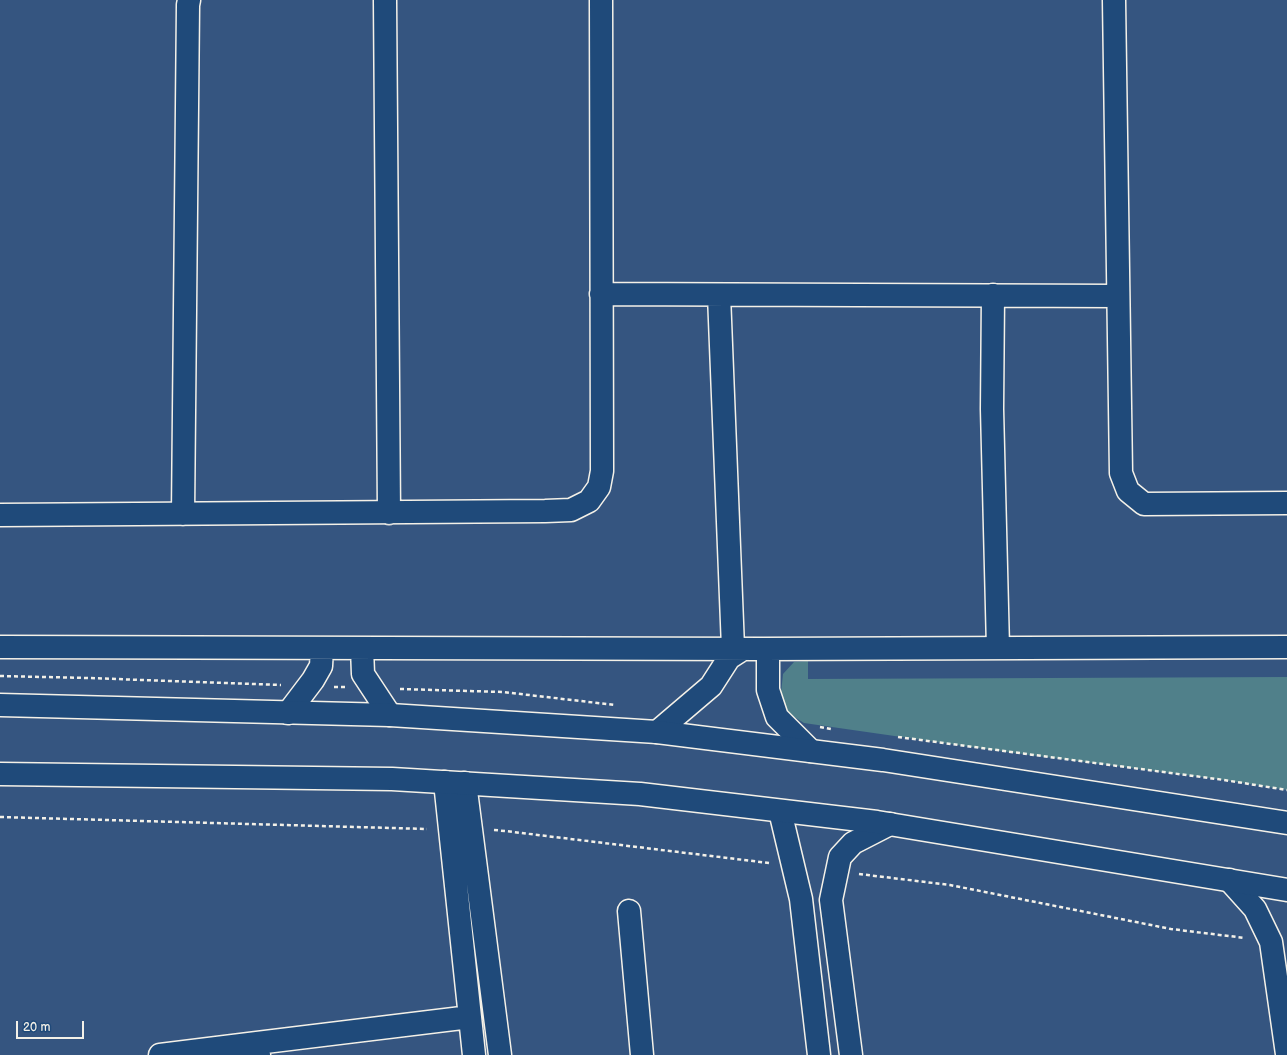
<!DOCTYPE html>
<style>
body{margin:0}
#map{position:relative;width:1287px;height:1055px;overflow:hidden;background:#355580;font-family:"Balsamiq Sans",sans-serif}
canvas{display:block}
.scale{position:absolute;left:16px;top:1021px;width:68px;height:18px;box-sizing:border-box;border:2px solid #f4f1e8;border-top:0;padding-left:5px;font-size:12px;line-height:14px;white-space:nowrap;color:#f4f1e8;-webkit-text-stroke:3px #1f4a7a;paint-order:stroke}
</style>
<div id="map">
<canvas width="1287" height="1055"></canvas>
<div class="scale">20 m</div>
</div>
<script>
const ctx = document.querySelector('canvas').getContext('2d');
ctx.lineJoin = 'round';
function fillPath(path, color) {
  ctx.fillStyle = color;
  ctx.fill(path, 'evenodd');
}
function poly(rows) {
  const path = new Path2D();
  for (const r of rows) {
    path.moveTo(r[0], r[1]);
    for (let i = 2; i < r.length; i += 2) path.lineTo(r[i], r[i + 1]);
  }
  return path;
}
function trace(path, color, width, dash) {
  ctx.strokeStyle = color;
  ctx.lineWidth = width;
  ctx.lineCap = dash ? 'butt' : 'round';
  ctx.setLineDash(dash || []);
  ctx.stroke(path);
}
fillPath(poly([
 [808,661,808,679,1287,677,1287,790,1224,780,999,751,804,723,788,713,781,693,783,674,794,662]
]), '#50808a');
const minor = poly([
 [385,0,389,513],
 [1114,0,1121,473,1128,491,1144,504,1287,503],
 [601,294,1118,296],
 [719,295,733,648],
 [993,295,992,409,998,648],
 [183,514,188,5,189,0],
 [0,515,545,511,571,510,589,501,599,487,602,471,601,0],
 [0,647,763,649,1287,647],
 [362,648,363,674,390,715],
 [768,649,768,690,777,717,811,751],
 [288,713,313,680,321,666,322,648],
 [657,732,711,686,729,658,743,649],
 [445,782,474,1055],
 [465,783,500,1055],
 [780,811,801,899,819,1055],
 [1229,880,1255,909,1271,942,1287,1054],
 [629,911,642,1055],
 [160,1055,257,1043],
 [259,1055,257,1043,470,1017],
 [851,1055,831,900,840,857,853,843,890,824]
]);
const major = poly([
 [0,705,390,715,657,732,883,760,1287,823],
 [0,774,392,779,640,794,877,822,1287,890]
]);
trace(minor, '#f4f1e8', 25);
trace(major, '#f4f1e8', 25);
trace(poly([
 [0,676,88,678,281,685],
 [334,687,345,687],
 [400,689,503,692,615,705],
 [820,727,831,729],
 [898,737,1224,780,1287,790],
 [0,817,427,829],
 [494,830,505,831,769,863],
 [859,874,950,885,1171,929,1245,938]
]), '#f4f1e8', 2.5, [4, 3]);
trace(minor, '#1f4a7a', 22);
trace(major, '#1f4a7a', 22);
</script>
